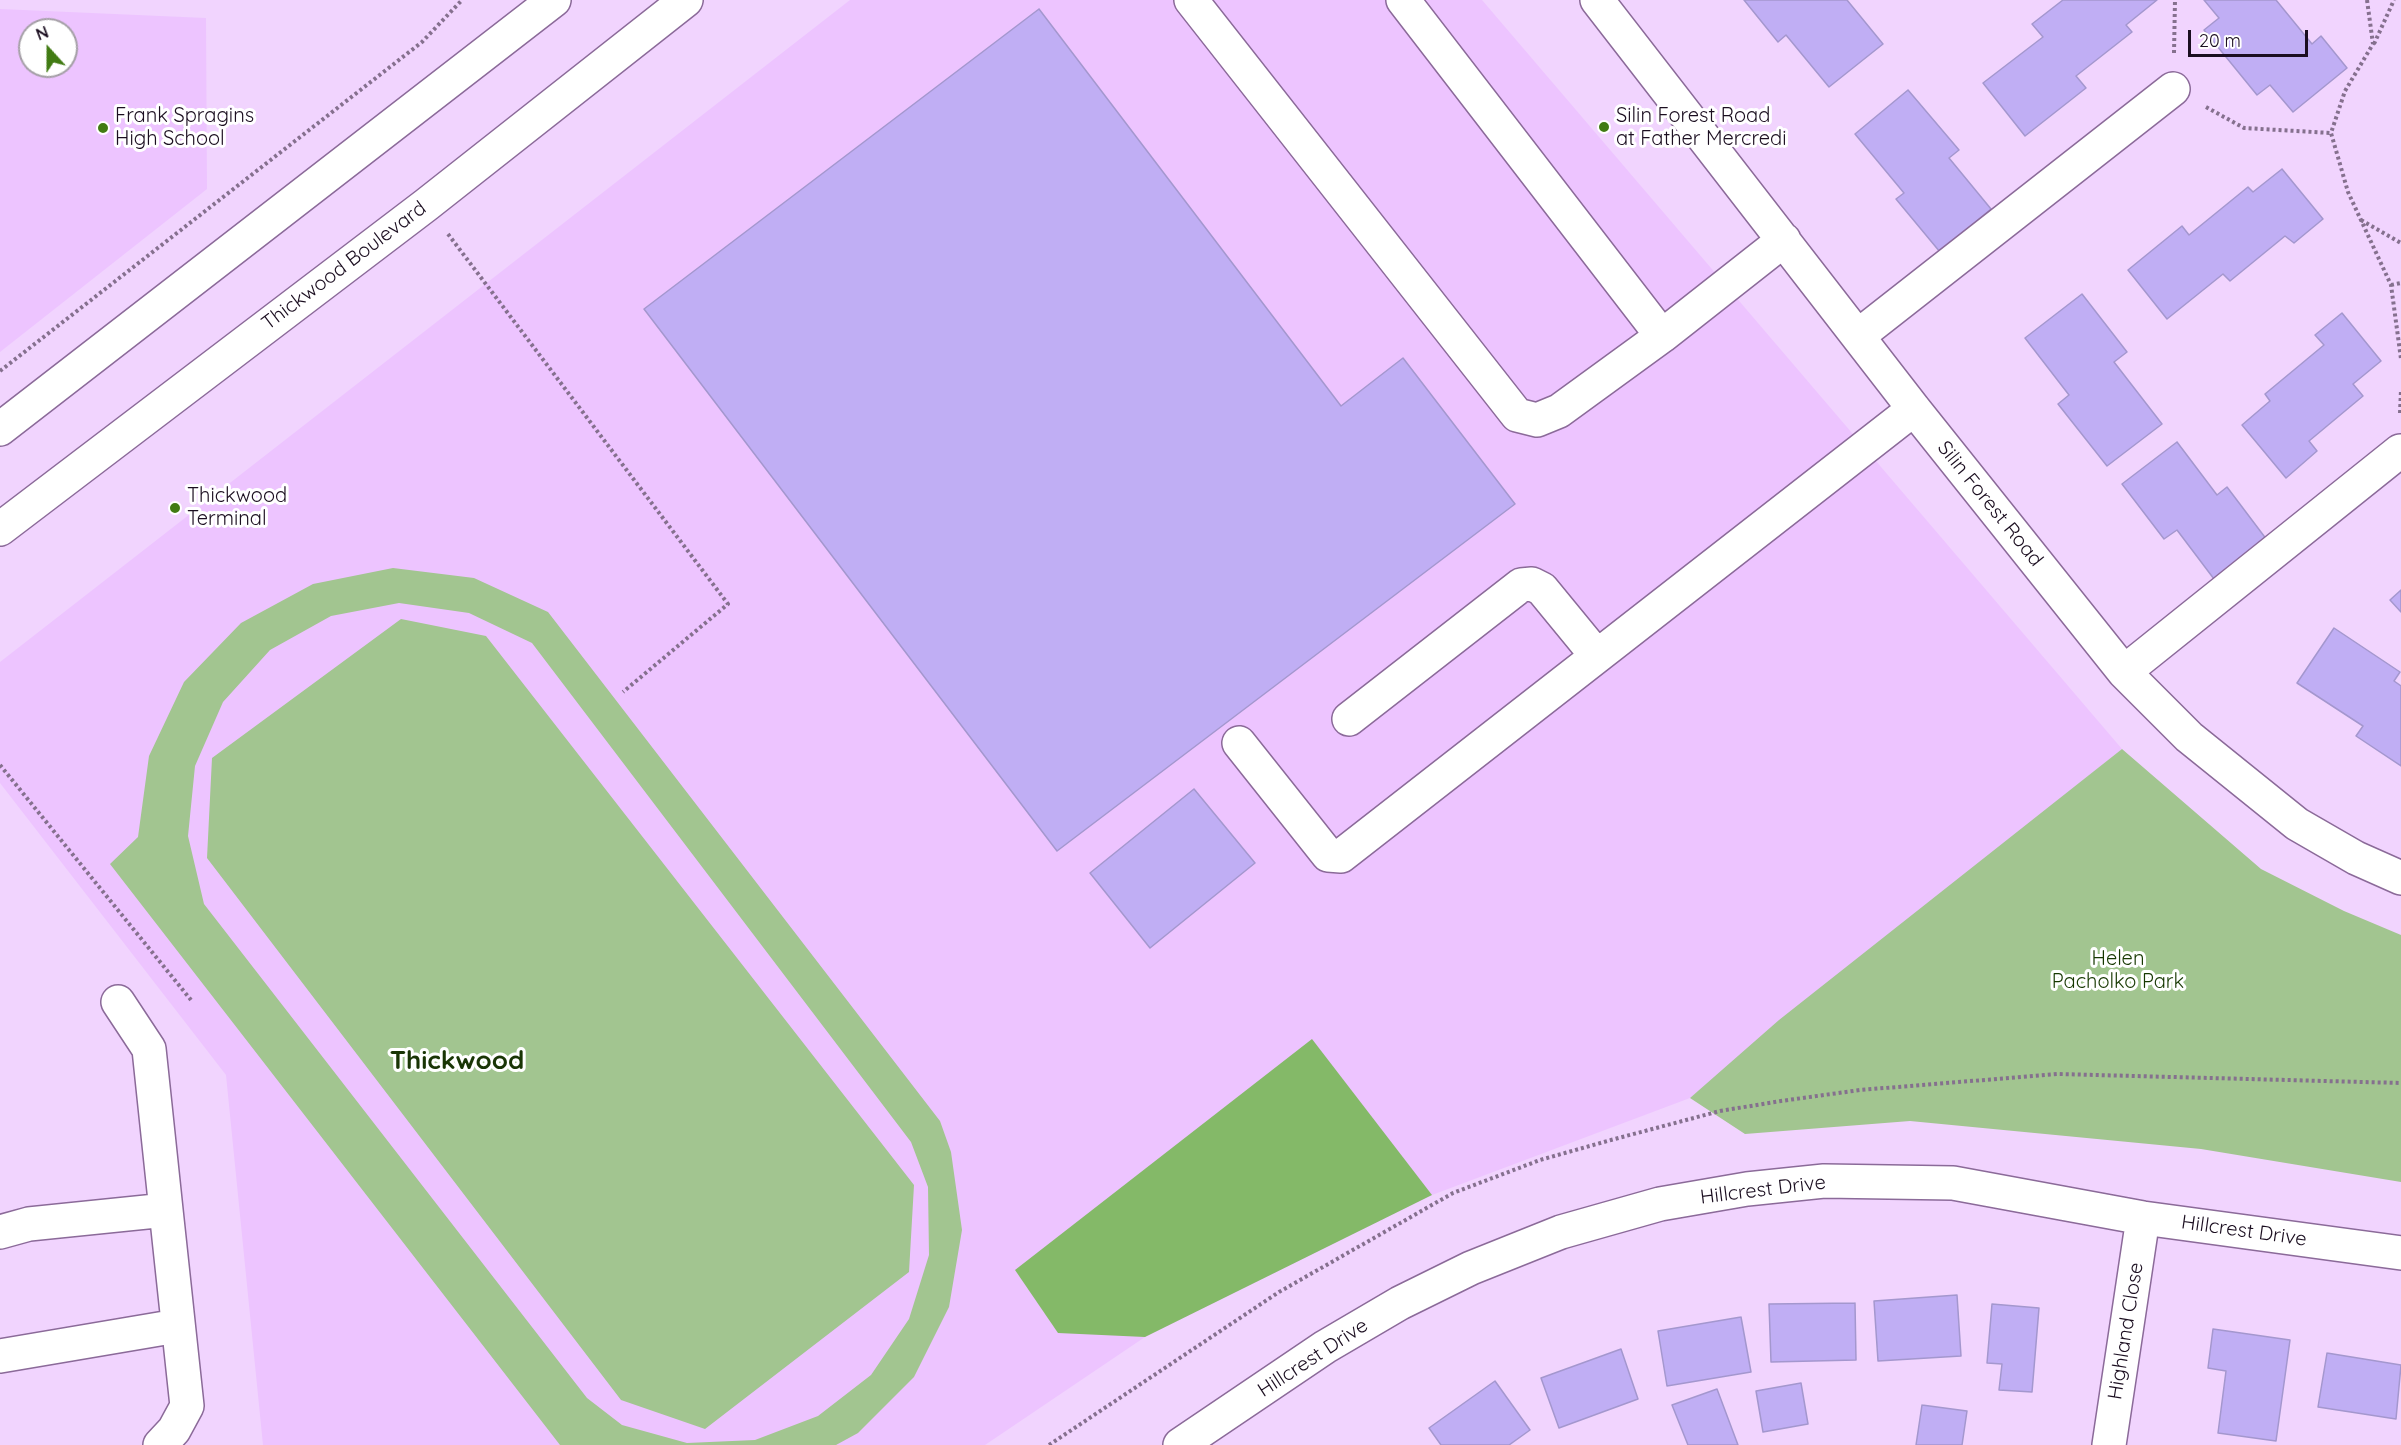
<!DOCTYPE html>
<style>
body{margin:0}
#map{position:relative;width:2401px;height:1445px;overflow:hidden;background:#f1d4fe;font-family:Quicksand,sans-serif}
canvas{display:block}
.north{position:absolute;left:18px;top:18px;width:60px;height:60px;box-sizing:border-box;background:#fff;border:2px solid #a49fa6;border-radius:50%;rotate:339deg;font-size:16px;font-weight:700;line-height:24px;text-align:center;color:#1b0e20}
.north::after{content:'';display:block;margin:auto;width:21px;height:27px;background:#417b13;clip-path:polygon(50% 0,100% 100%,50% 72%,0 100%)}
.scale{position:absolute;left:2188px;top:30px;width:120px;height:27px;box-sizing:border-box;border:3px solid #1b0e20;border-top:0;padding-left:8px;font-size:18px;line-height:21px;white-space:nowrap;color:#1b0e20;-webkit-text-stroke:4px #fff;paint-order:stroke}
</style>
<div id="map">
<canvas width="2401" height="1445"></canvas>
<div class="north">N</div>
<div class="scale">20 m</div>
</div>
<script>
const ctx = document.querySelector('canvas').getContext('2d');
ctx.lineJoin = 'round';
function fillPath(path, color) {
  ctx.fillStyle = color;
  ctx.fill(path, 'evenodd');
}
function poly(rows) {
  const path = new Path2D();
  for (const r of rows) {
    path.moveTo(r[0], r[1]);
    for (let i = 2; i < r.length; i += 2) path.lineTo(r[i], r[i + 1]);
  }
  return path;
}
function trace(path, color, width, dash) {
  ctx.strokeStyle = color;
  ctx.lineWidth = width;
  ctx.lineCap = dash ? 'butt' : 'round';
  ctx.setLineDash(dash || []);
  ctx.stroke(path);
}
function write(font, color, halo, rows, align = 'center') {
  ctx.font = font + ' Quicksand,sans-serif';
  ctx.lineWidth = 6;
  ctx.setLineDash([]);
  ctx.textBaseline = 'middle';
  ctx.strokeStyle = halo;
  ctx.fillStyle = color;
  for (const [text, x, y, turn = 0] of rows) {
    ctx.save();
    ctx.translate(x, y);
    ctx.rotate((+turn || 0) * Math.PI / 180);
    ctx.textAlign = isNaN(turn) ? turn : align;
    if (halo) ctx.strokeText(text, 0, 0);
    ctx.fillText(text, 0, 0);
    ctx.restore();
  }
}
fillPath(poly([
 [850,0,1482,0,2122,749,1690,1098,1432,1195,1145,1337,985,1445,263,1445,226,1075,0,783,0,662],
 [0,9,206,18,207,189,0,352],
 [30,30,66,30,66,66,30,66]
]), '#edc4ff');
fillPath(poly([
 [393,568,474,578,548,612,940,1121,951,1152,962,1230,949,1307,914,1377,858,1433,836,1445,560,1445,110,864,138,837,149,756,184,682,241,623,313,584],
 [399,603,469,613,532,643,911,1142,928,1187,929,1255,909,1319,871,1375,818,1416,755,1440,687,1443,622,1425,587,1398,204,904,188,836,195,766,223,702,270,650,331,616],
 [401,619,486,636,914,1185,909,1272,705,1429,621,1400,207,858,212,758],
 [2122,749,2261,869,2344,911,2401,935,2401,1182,2201,1149,1910,1121,1745,1134,1690,1098,1779,1020]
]), '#a2c590');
fillPath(poly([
 [1312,1039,1432,1195,1145,1337,1058,1333,1015,1270]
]), '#84b968');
const building = poly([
 [1744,0,1847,0,1883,44,1829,87,1786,35,1778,42,1744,0],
 [2063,0,2157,0,2126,25,2132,32,2076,76,2086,88,2025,136,1983,83,2043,37,2032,24,2063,0],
 [2204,0,2276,0,2312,44,2321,36,2347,68,2293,112,2270,85,2257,95,2204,30,2219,18,2204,0],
 [1039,9,1341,406,1403,358,1515,504,1057,851,644,309,1039,9],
 [1908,90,1959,150,1949,158,1991,209,1940,252,1896,199,1904,193,1855,134,1908,90],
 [2282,169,2323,219,2294,243,2285,236,2230,281,2223,274,2167,319,2128,270,2182,226,2189,235,2248,187,2253,192,2282,169],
 [2082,294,2127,352,2114,362,2162,424,2107,466,2058,404,2069,395,2025,338,2082,294],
 [2342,313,2381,361,2353,384,2363,396,2309,441,2317,451,2286,478,2242,425,2270,401,2265,394,2324,345,2315,335,2342,313],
 [2177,442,2217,495,2227,487,2267,540,2214,579,2177,530,2164,539,2122,484,2177,442],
 [2401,590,2401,612,2390,600,2401,590],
 [2334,628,2400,672,2394,681,2401,686,2401,766,2356,736,2363,726,2297,683,2334,628],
 [1194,789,1255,863,1150,948,1090,873,1194,789],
 [1957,1295,1961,1356,1878,1361,1874,1301,1957,1295],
 [1855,1303,1856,1360,1771,1362,1769,1304,1855,1303],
 [1992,1304,2039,1308,2032,1392,1999,1390,2002,1364,1987,1363,1992,1304],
 [1741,1317,1751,1372,1667,1386,1658,1331,1741,1317],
 [2213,1329,2290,1340,2276,1441,2218,1433,2226,1371,2208,1368,2213,1329],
 [1621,1349,1638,1399,1559,1428,1541,1378,1621,1349],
 [2327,1353,2401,1365,2396,1419,2318,1407,2327,1353],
 [1495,1381,1530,1430,1509,1445,1441,1445,1429,1428,1495,1381],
 [1801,1383,1808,1424,1763,1432,1756,1391,1801,1383],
 [1717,1389,1738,1445,1688,1445,1672,1405,1717,1389],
 [1922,1405,1967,1411,1962,1445,1916,1445,1922,1405]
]);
fillPath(building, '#c0aef4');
trace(building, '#a497ce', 1.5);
const minor = poly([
 [1191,0,1517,415,1537,420,1559,411,1662,336,1784,240],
 [1403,0,1662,336],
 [1597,0,1914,409,2124,672,2189,737,2297,824,2356,858,2401,878],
 [1858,336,2173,89],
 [2124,672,2400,451],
 [1349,719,1521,585,1532,584,1542,589,1597,656],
 [1239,743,1328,855,1341,856,1914,409],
 [0,1232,29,1224,166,1210,149,1049,118,1002],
 [0,1356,177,1326],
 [160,1445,174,1430,187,1406,166,1210],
 [1180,1445,1325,1347,1400,1303,1471,1268,1561,1232,1660,1204,1747,1189,1824,1181,1953,1183,2143,1218,2401,1253],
 [2109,1445,2143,1218]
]);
const major = poly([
 [0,429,554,0],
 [0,529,426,205,686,0]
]);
trace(minor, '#8b6a99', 36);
trace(major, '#8b6a99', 36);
trace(poly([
 [2367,0,2373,44,2345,91,2331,133,2348,192,2391,285,2401,359],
 [2374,44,2394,0],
 [2174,53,2175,0],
 [2206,107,2244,128,2331,133],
 [2361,220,2401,243],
 [448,234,728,604,623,692],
 [2391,285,2401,283],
 [0,371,422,42,462,0],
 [2400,413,2401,390],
 [0,765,191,1000],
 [1049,1445,1279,1292,1453,1193,1540,1160,1611,1140,1720,1111,1781,1101,1860,1090,2058,1074,2401,1083]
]), '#85708e', 4, [3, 3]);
trace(minor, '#fff', 33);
trace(major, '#fff', 33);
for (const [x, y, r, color] of [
 [1604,127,6,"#417b13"],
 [103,128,6,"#417b13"],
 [175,508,6,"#417b13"]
]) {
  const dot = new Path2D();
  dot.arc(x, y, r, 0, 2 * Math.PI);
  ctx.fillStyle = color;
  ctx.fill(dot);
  trace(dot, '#fff', 2);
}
write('20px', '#1b0e20', '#fff', [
 ["Frank Spragins",115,116],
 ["High School",115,139],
 ["Silin Forest Road",1616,116],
 ["at Father Mercredi",1616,139],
 ["Thickwood",187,496],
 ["Terminal",187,519]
], 'left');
write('20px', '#1b0e20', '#fff', [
 ["Thickwood Boulevard",344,266,-37],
 ["Silin Forest Road",1990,504,51],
 ["Hillcrest Drive",1763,1190,-7],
 ["Hillcrest Drive",2244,1231,8],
 ["Highland Close",2126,1331,-81],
 ["Hillcrest Drive",1313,1358,-33]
]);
write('20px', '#163800', '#fff', [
 ["Helen",2118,959],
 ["Pacholko Park",2118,982]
]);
write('bold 26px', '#193505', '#fff', [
 ["Thickwood",457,1061]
]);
</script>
